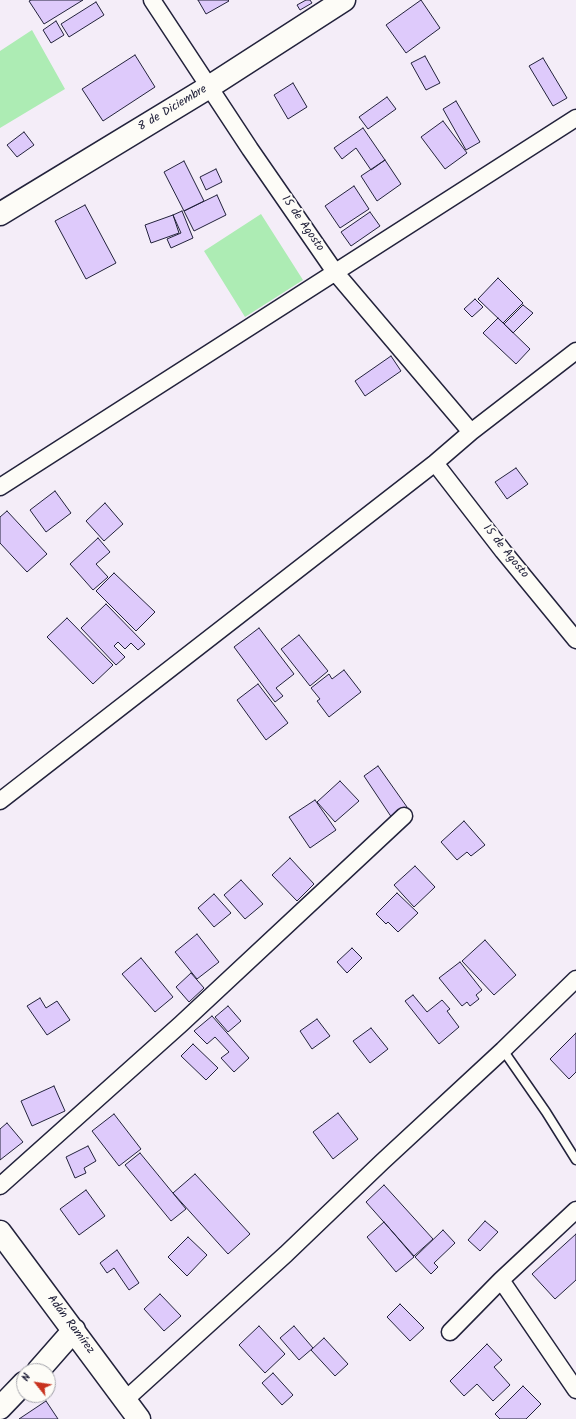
<!DOCTYPE html>
<meta charset="utf-8">
<style>
body{margin:0}
#map{position:relative;width:576px;height:1419px;overflow:hidden;background:#f4edf8;font-family:Kalam,sans-serif}
canvas{display:block}
.north{position:absolute;left:16px;top:1363px;width:40px;height:40px;box-sizing:border-box;background:#fdfcf7;border:1px solid #a5a5ac;border-radius:50%;rotate:300deg;font-size:11px;font-weight:700;line-height:16px;text-align:center;color:#22223b}
.north::after{content:'';display:block;margin:auto;width:14px;height:18px;background:#c8321e;clip-path:polygon(50% 0,100% 100%,50% 72%,0 100%)}
</style>
<div id="map">
<canvas width="576" height="1419"></canvas>
<div class="north">N</div>
</div>
<script>
const ctx = document.querySelector('canvas').getContext('2d');
ctx.lineJoin = 'round';
function fillPath(path, color) {
  ctx.fillStyle = color;
  ctx.fill(path, 'evenodd');
}
function poly(rows) {
  const path = new Path2D();
  for (const r of rows) {
    path.moveTo(r[0], r[1]);
    for (let i = 2; i < r.length; i += 2) path.lineTo(r[i], r[i + 1]);
  }
  return path;
}
function trace(path, color, width, dash) {
  ctx.strokeStyle = color;
  ctx.lineWidth = width;
  ctx.lineCap = dash ? 'butt' : 'round';
  ctx.setLineDash(dash || []);
  ctx.stroke(path);
}
function write(font, color, halo, rows, align = 'center') {
  ctx.font = font + ' Kalam,sans-serif';
  ctx.lineWidth = 4;
  ctx.setLineDash([]);
  ctx.textBaseline = 'middle';
  ctx.strokeStyle = halo;
  ctx.fillStyle = color;
  for (const [text, x, y, turn = 0] of rows) {
    ctx.save();
    ctx.translate(x, y);
    ctx.rotate((+turn || 0) * Math.PI / 180);
    ctx.textAlign = isNaN(turn) ? turn : align;
    if (halo) ctx.strokeText(text, 0, 0);
    ctx.fillText(text, 0, 0);
    ctx.restore();
  }
}
fillPath(poly([
 [32,30,65,89,0,128,0,51],
 [261,214,303,280,245,317,204,251]
]), '#adecb4');
const building = poly([
 [31,0,83,0,44,24,29,1,31,0],
 [198,0,228,0,229,1,206,14,198,0],
 [306,0,310,0,312,3,300,10,297,5,306,0],
 [421,0,440,28,406,53,386,25,421,0],
 [96,2,104,15,69,37,61,24,96,2],
 [56,21,64,35,51,43,43,30,56,21],
 [135,55,155,87,103,121,82,89,135,55],
 [425,56,440,83,426,90,411,63,425,56],
 [543,58,567,98,553,106,529,66,543,58],
 [293,83,307,107,288,119,274,95,293,83],
 [387,97,396,109,368,129,359,117,387,97],
 [456,101,480,142,466,150,443,109,456,101],
 [443,121,467,153,445,169,421,137,443,121],
 [363,128,385,160,371,170,356,148,342,159,334,148,363,128],
 [24,132,34,145,17,157,7,145,24,132],
 [385,160,401,184,377,201,361,176,385,160],
 [184,161,204,201,184,211,164,172,184,161],
 [216,169,222,182,206,190,200,177,216,169],
 [354,186,369,209,340,228,325,206,354,186],
 [217,195,226,215,194,231,184,211,217,195],
 [85,205,116,263,86,279,55,221,85,205],
 [182,211,193,238,171,248,167,239,181,233,173,215,182,211],
 [370,212,380,226,351,246,341,232,370,212],
 [173,215,179,233,151,243,145,225,173,215],
 [498,278,523,303,503,323,478,299,498,278],
 [475,299,483,307,472,317,464,309,475,299],
 [523,305,533,313,513,333,504,324,523,305],
 [498,318,530,349,516,364,483,333,498,318],
 [391,356,401,371,365,396,355,381,391,356],
 [516,468,528,484,507,499,495,482,516,468],
 [55,491,71,513,46,532,30,510,55,491],
 [105,503,123,524,104,541,86,521,105,503],
 [7,511,47,554,27,572,0,543,0,517,7,511],
 [98,538,110,552,96,564,108,577,93,590,70,564,98,538],
 [114,573,155,612,136,631,96,591,114,573],
 [106,604,145,644,138,650,131,643,125,649,118,642,114,646,125,657,116,665,81,628,106,604],
 [67,618,113,665,93,684,47,637,67,618],
 [259,628,294,674,276,688,283,696,275,702,234,647,259,628],
 [299,635,328,671,310,686,281,649,299,635],
 [344,670,361,692,329,717,317,701,320,699,311,688,329,674,332,679,344,670],
 [258,684,288,723,266,740,237,700,258,684],
 [378,766,407,807,392,818,364,776,378,766],
 [340,781,359,801,335,822,317,802,340,781],
 [315,800,336,830,310,848,289,817,315,800],
 [464,821,485,845,471,856,467,852,457,860,441,842,464,821],
 [290,858,314,884,297,901,272,875,290,858],
 [415,866,435,887,414,907,394,885,415,866],
 [241,880,263,904,245,919,224,895,241,880],
 [397,893,418,913,398,932,388,922,386,924,376,914,397,893],
 [214,894,231,913,214,927,198,908,214,894],
 [197,934,219,962,197,979,175,952,197,934],
 [485,940,516,975,494,995,462,961,485,940],
 [352,948,362,958,347,973,337,962,352,948],
 [141,958,173,997,155,1012,122,974,141,958],
 [460,962,482,990,476,995,479,999,470,1006,467,1002,462,1006,439,978,460,962],
 [191,973,204,988,189,1002,176,987,191,973],
 [413,995,427,1012,442,1000,450,1009,447,1011,459,1027,439,1044,405,1001,413,995],
 [40,998,46,1008,57,1001,70,1020,47,1035,27,1006,40,998],
 [228,1006,241,1021,228,1032,215,1017,228,1006],
 [212,1016,249,1058,234,1072,221,1058,229,1052,215,1037,207,1044,194,1031,212,1016],
 [317,1019,330,1036,312,1049,300,1031,317,1019],
 [371,1028,388,1049,370,1063,353,1041,371,1028],
 [576,1033,576,1072,569,1079,550,1059,576,1033],
 [193,1044,218,1068,206,1080,181,1056,193,1044],
 [54,1086,65,1111,32,1126,21,1101,54,1086],
 [338,1113,358,1139,333,1159,313,1132,338,1113],
 [114,1114,141,1149,119,1166,92,1131,114,1114],
 [7,1123,23,1142,0,1160,0,1129,7,1123],
 [88,1146,96,1161,84,1168,86,1173,75,1178,66,1157,88,1146],
 [140,1153,186,1209,171,1221,125,1165,140,1153],
 [195,1174,250,1234,228,1254,173,1193,195,1174],
 [384,1185,433,1239,414,1256,366,1202,384,1185],
 [86,1190,105,1216,79,1235,60,1209,86,1190],
 [485,1221,498,1232,480,1251,468,1240,485,1221],
 [384,1222,414,1257,396,1272,367,1237,384,1222],
 [443,1230,455,1243,434,1263,438,1267,431,1274,415,1257,443,1230],
 [576,1234,576,1280,555,1299,532,1274,576,1234],
 [188,1237,207,1255,187,1276,168,1257,188,1237],
 [117,1250,139,1283,129,1290,114,1268,107,1273,100,1263,117,1250],
 [160,1294,181,1316,164,1331,144,1309,160,1294],
 [400,1304,424,1328,410,1341,387,1317,400,1304],
 [259,1326,285,1354,265,1373,239,1345,259,1326],
 [294,1326,313,1348,299,1360,280,1338,294,1326],
 [324,1338,348,1364,335,1376,311,1350,324,1338],
 [487,1344,502,1360,494,1367,510,1385,493,1401,477,1384,464,1396,450,1381,487,1344],
 [273,1373,293,1395,282,1405,262,1383,273,1373],
 [523,1386,541,1404,526,1419,500,1419,495,1414,523,1386],
 [46,1401,58,1419,19,1419,46,1401]
]);
fillPath(building, '#decafb');
trace(building, '#22223b', 1);
const lane = poly([
 [503,1050,546,1112,576,1160]
]);
const street = poly([
 [152,0,250,149,335,272,471,432],
 [435,463,503,551,576,640],
 [0,487,576,118],
 [0,801,435,463,471,432,576,351],
 [0,1186,181,1024,404,816],
 [501,1280,576,1390],
 [450,1332,501,1280,576,1210],
 [125,1400,286,1254,382,1162,503,1050,576,979]
]);
const secondary = poly([
 [0,214,209,87,344,0],
 [0,1232,139,1419],
 [38,1371,74,1330],
 [0,1408,24,1383]
]);
trace(lane, '#22223b', 11);
trace(street, '#22223b', 19);
trace(secondary, '#22223b', 25);
trace(lane, '#fdfcf7', 8);
trace(street, '#fdfcf7', 16);
trace(secondary, '#fdfcf7', 22);
write('12px', '#22223b', '#fdfcf7', [
 ["8 de Diciembre",173,109,-31],
 ["15 de Agosto",302,224,55],
 ["15 de Agosto",505,552,51],
 ["Adán Ramírez",70,1325,53]
]);
</script>
